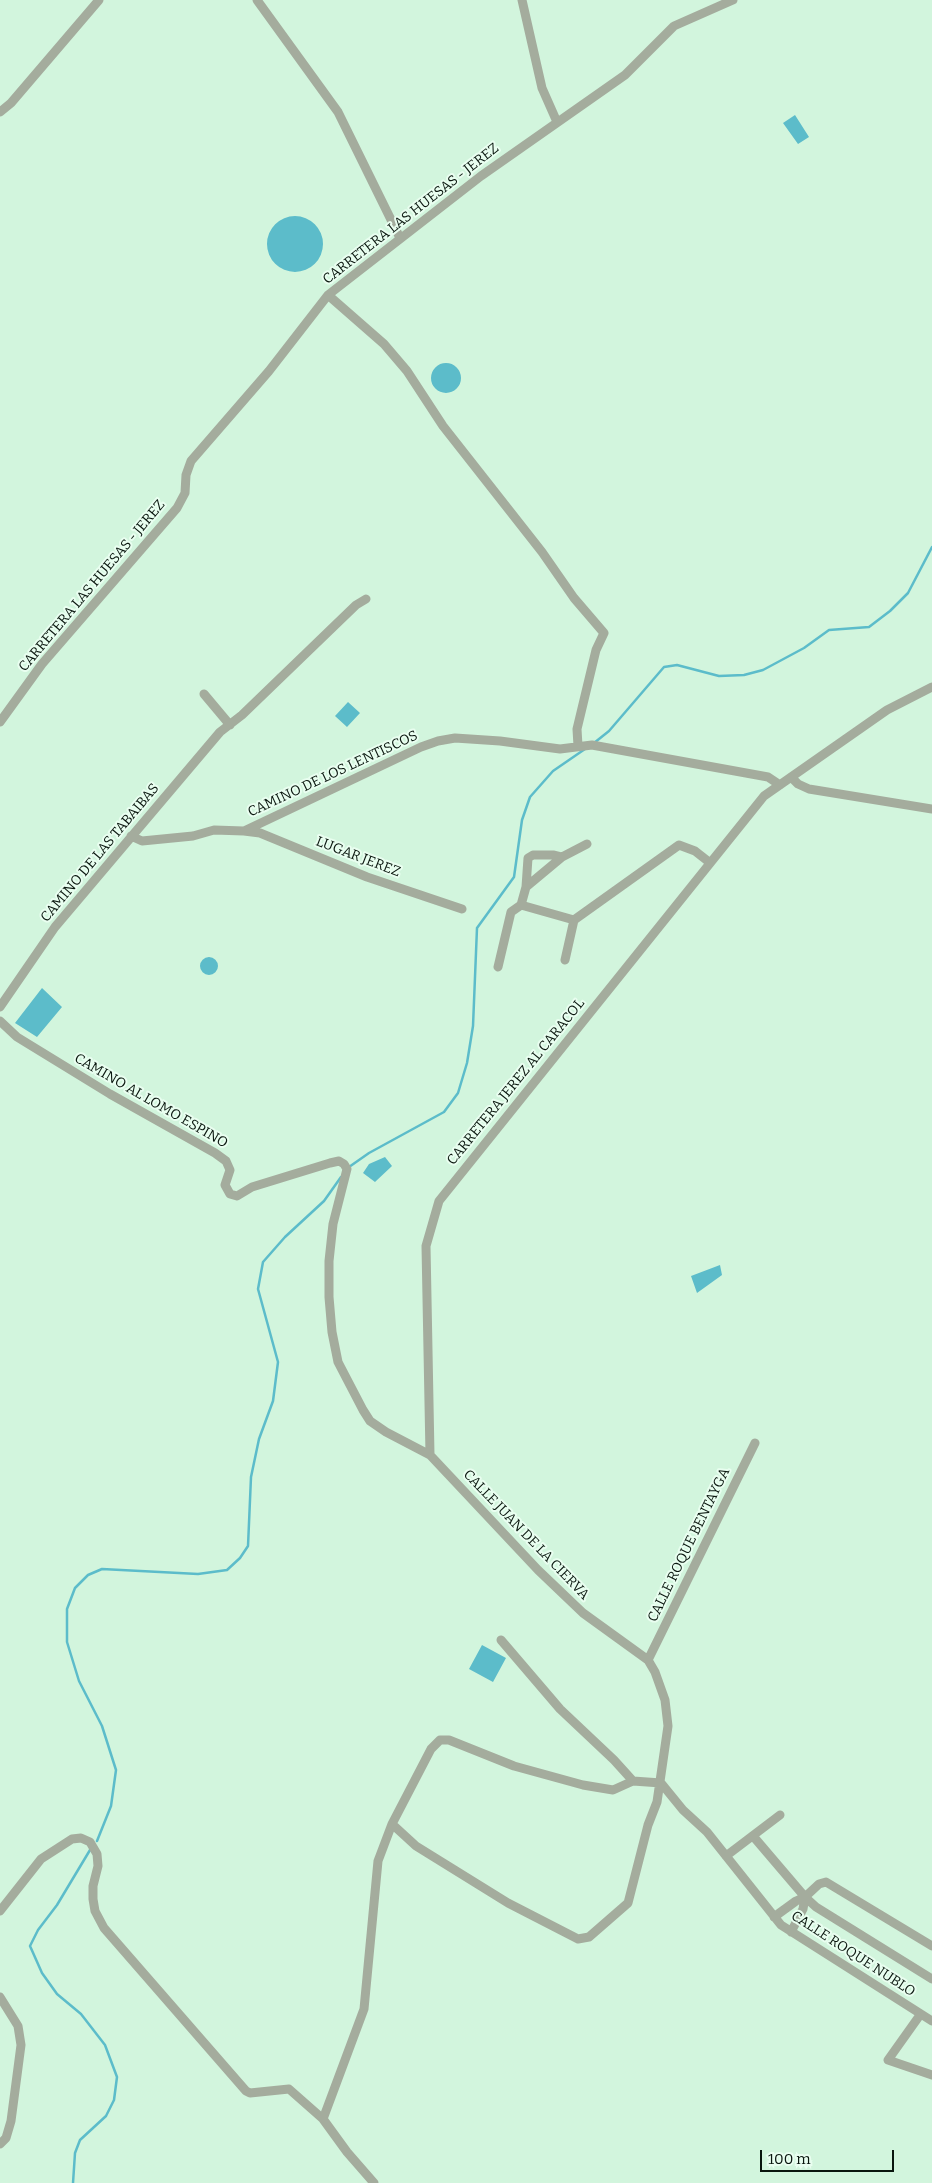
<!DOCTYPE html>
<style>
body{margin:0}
#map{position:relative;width:932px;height:2183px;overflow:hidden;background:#d2f5dd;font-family:Bitter,serif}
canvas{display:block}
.scale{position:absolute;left:760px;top:2150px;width:134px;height:22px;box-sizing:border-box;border:2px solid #09160e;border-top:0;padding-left:6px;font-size:15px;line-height:18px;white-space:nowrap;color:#09160e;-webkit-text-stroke:4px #e9fef0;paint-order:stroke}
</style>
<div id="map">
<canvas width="932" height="2183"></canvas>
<div class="scale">100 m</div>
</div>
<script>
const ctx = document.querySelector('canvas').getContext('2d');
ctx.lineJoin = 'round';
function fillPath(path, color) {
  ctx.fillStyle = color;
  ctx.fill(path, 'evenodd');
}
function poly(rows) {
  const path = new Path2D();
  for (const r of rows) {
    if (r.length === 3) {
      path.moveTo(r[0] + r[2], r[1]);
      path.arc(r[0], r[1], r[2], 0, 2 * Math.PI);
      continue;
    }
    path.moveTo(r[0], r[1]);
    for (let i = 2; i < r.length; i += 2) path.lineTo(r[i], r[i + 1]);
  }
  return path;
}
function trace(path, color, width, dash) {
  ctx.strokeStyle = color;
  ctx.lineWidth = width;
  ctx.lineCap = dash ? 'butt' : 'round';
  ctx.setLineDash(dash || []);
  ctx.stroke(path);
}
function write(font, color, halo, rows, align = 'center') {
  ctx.font = font + ' Bitter,serif';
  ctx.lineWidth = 4;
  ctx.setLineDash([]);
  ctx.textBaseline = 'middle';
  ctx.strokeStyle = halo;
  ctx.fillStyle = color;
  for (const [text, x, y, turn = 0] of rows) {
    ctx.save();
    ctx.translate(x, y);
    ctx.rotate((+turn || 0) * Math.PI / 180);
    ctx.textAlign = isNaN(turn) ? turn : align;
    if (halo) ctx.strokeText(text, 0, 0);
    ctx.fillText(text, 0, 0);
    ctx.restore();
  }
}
fillPath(poly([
 [795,115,809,137,798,144,783,123],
 [295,244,28],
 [446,378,15],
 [348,702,360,713,347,727,335,716],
 [209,966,9],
 [42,988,62,1007,37,1037,15,1023],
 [385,1157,392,1166,375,1182,363,1173,369,1164],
 [720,1265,722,1275,697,1293,691,1276],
 [482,1645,506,1658,493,1682,469,1669]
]), '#5cbcca');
trace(poly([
 [594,743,609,731,664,667,677,665,719,676,744,675,763,670,804,648,829,630,869,627,890,611,908,593,932,547],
 [349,1167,369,1153,444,1112,458,1093,467,1063,473,1026,477,928,514,877,522,820,530,797,553,771,585,749],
 [97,1841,111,1806,116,1770,102,1726,79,1681,67,1642,67,1609,75,1588,88,1575,102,1569,198,1574,227,1570,240,1558,248,1546,251,1477,259,1439,273,1401,278,1362,258,1289,263,1262,285,1237,324,1201,341,1177],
 [73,2183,75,2153,80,2140,106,2116,114,2100,117,2077,105,2045,81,2014,57,1994,42,1973,30,1946,38,1930,57,1905,90,1850]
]), '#5cbcca', 2.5);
trace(poly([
 [257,0,338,112,400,238],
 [522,0,542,88,557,122],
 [0,112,11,103,99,0],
 [328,295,384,344,407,371,443,426,542,552,574,598,604,633,596,650,577,729,578,746],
 [204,694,230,725],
 [0,722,42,664,177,508,185,493,186,475,191,461,269,371,328,295,481,176,625,75,674,26,733,0],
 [791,777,798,784,809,789,932,809],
 [244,831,260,833,367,877,462,909],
 [131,836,142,841,193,836,214,830,244,831,421,747,438,741,455,738,500,741,560,749,592,745,768,777,780,785],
 [526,887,562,857,587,844],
 [521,905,526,887,528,858,533,855,554,855,562,857],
 [565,960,574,920,679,845,695,851,709,862],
 [498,967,511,912,521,905,574,920],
 [0,1007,55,927,220,732,242,715,356,605,366,599],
 [0,1021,17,1037,110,1094,215,1153,226,1161,230,1170,225,1185,230,1194,237,1196,252,1187,330,1163,339,1161,344,1164,347,1169,333,1224,329,1261,329,1297,332,1332,338,1362,363,1410,370,1421,386,1432,430,1455,538,1570,583,1613,648,1660,655,1672,665,1700,668,1726,657,1802,648,1825,628,1903,589,1937,578,1939,508,1903,416,1846,392,1824],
 [430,1455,426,1246,439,1201,764,796,887,710,932,687],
 [501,1640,560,1709,614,1760,633,1781],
 [648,1660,755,1443],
 [753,1836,805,1897,816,1907,932,1979],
 [726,1856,780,1815],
 [0,1911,41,1859,72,1839,81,1838,90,1842,97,1854,98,1866,93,1886,93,1899,95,1911,104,1928,246,2091,250,2093,289,2089,323,2119],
 [774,1917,796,1901,805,1897,819,1884,826,1882,932,1946],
 [791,1932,803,1909,805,1897],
 [0,1997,18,2026,21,2045,11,2121,6,2138,0,2144],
 [920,2015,888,2060,932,2075],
 [374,2183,347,2152,323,2119,364,2009,378,1861,392,1824,431,1749,440,1740,449,1740,514,1766,583,1785,613,1790,633,1781,661,1783,683,1810,707,1832,781,1925,932,2021]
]), '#a4ac9d', 9);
write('14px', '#09160e', '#e9fef0', [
 ["CARRETERA LAS HUESAS - JEREZ",411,214,-38],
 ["CARRETERA LAS HUESAS - JEREZ",92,586,-50],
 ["CAMINO DE LOS LENTISCOS",333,774,-25],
 ["CAMINO DE LAS TABAIBAS",100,853,-50],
 ["LUGAR JEREZ",358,857,21],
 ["CARRETERA JEREZ AL CARACOL",516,1082,-51],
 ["CAMINO AL LOMO ESPINO",151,1101,30],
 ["CALLE JUAN DE LA CIERVA",526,1535,46],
 ["CALLE ROQUE BENTAYGA",689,1545,-64],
 ["CALLE ROQUE NUBLO",853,1954,33]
]);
</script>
